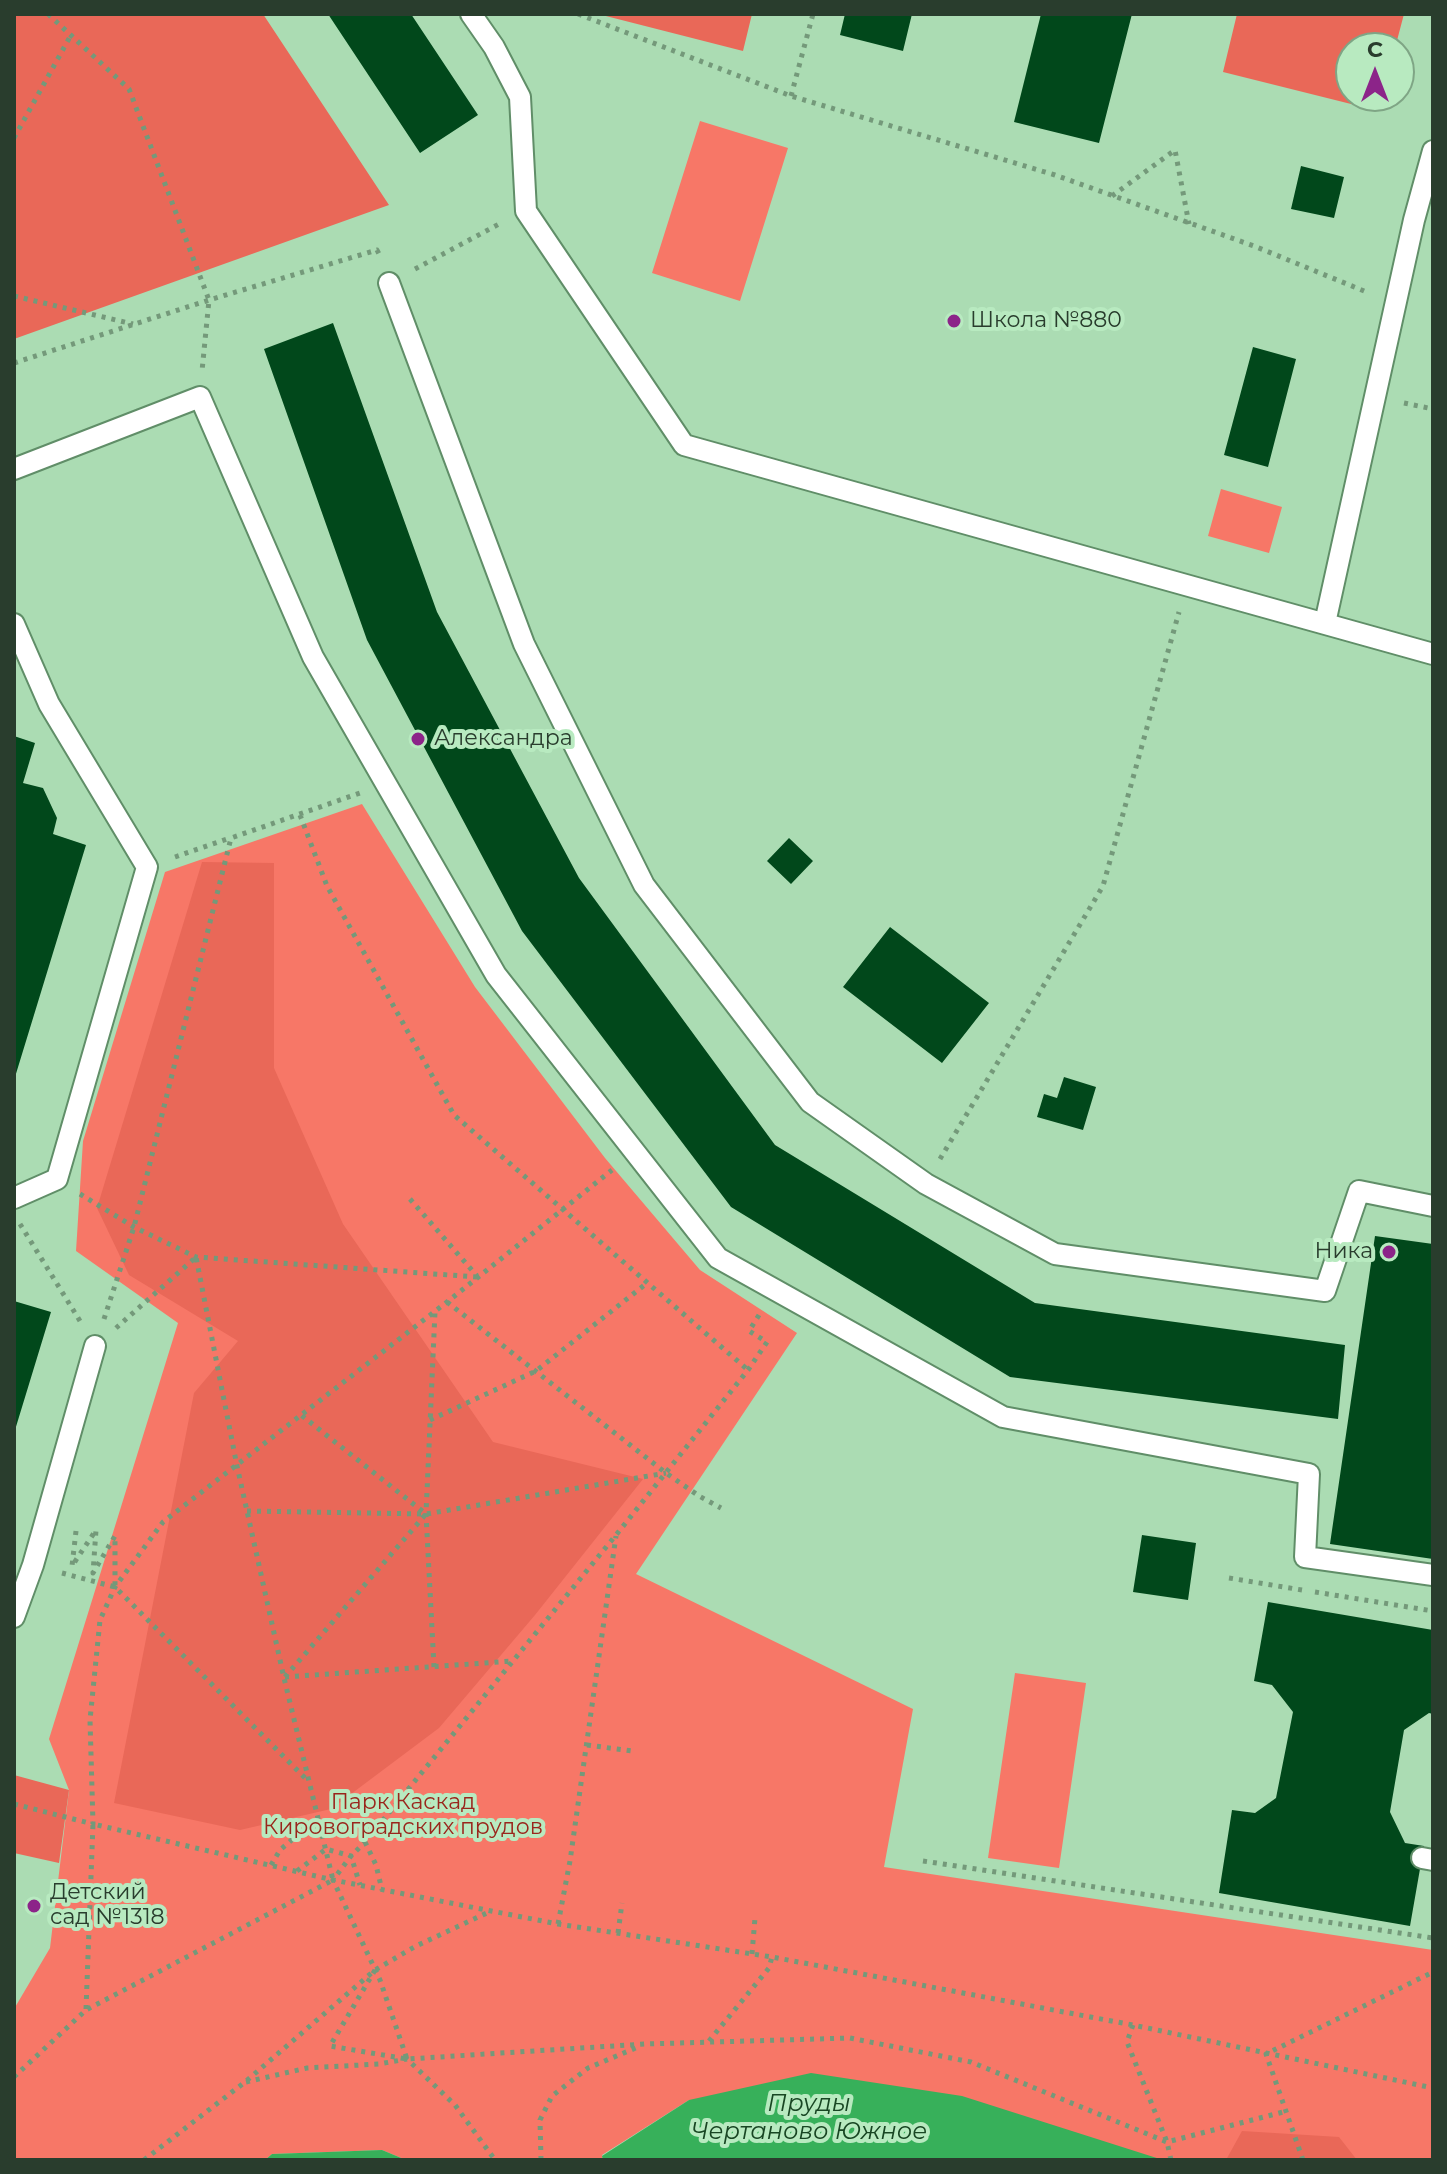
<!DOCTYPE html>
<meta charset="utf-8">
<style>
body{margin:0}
#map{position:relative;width:1447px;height:2174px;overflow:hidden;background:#abdcb3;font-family:Montserrat,sans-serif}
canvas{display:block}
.frame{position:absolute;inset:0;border:16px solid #293d2d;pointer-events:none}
.north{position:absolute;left:1335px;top:32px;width:80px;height:80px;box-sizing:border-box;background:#b8eac0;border:2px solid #7fa585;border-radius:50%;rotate:0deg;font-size:22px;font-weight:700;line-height:32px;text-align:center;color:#293d2d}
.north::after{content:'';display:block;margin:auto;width:28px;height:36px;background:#8c2489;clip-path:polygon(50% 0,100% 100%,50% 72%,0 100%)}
</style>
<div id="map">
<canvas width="1447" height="2174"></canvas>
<div class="frame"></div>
<div class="north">С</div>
</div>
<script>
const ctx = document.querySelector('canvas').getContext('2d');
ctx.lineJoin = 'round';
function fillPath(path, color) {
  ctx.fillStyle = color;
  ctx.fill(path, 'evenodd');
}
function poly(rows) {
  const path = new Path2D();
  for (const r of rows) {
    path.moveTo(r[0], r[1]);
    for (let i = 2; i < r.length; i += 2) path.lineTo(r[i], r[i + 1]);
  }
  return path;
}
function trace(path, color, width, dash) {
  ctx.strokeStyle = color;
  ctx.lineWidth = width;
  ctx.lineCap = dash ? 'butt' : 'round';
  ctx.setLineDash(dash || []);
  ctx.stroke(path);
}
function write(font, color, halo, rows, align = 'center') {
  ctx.font = font + ' Montserrat,sans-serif';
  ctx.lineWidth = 8;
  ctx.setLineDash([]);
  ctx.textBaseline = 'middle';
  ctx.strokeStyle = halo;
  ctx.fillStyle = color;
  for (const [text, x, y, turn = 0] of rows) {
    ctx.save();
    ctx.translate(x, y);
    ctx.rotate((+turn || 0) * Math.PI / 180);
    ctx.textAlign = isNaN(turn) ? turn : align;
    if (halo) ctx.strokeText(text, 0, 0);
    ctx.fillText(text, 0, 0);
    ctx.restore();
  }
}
fillPath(poly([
 [700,121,788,148,740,301,652,273],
 [1221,489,1282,507,1269,553,1208,536],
 [362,804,475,987,605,1158,700,1270,797,1333,636,1574,913,1709,884,1867,1433,1950,1433,2160,1163,2160,689,2100,602,2155,603,2160,406,2160,382,2150,272,2154,265,2160,14,2160,14,2009,50,1948,69,1790,49,1739,178,1323,76,1251,83,1141,165,872],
 [1015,1673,1086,1683,1059,1868,988,1858]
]), '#f77767');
fillPath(poly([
 [14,14,263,14,389,205,14,339],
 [598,14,752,14,743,51],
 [1237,14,1404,14,1395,48,1351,48,1351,96,1383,96,1379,111,1223,72],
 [202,862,274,863,274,1068,343,1224,493,1442,643,1479,535,1615,439,1728,331,1809,240,1830,114,1803,194,1393,238,1341,129,1275,97,1208],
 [14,1775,69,1790,59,1863,14,1853],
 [1242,2131,1339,2137,1357,2160,1226,2160]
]), '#e96858');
fillPath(poly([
 [811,2073,962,2096,1163,2160,603,2160,602,2156,689,2100],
 [382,2150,406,2160,265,2160,272,2154]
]), '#37b05a');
fillPath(poly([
 [328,14,411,14,478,115,420,153],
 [845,14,912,14,903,51,840,35],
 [1041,14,1132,14,1099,143,1014,122],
 [1301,166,1344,177,1334,218,1291,209],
 [333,323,437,612,579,878,775,1145,1035,1303,1345,1345,1338,1419,1010,1377,731,1207,522,931,367,640,264,349],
 [1253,347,1296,359,1268,467,1224,455],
 [14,736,35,743,23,783,43,788,57,818,53,834,86,845,15,1077],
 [789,838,813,861,791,884,767,861],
 [890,927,989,1003,942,1063,843,987],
 [1064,1077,1096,1087,1083,1130,1037,1117,1044,1094,1057,1098],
 [1375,1236,1433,1244,1433,1559,1330,1544],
 [14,1301,51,1312,15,1430,14,1430],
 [1142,1535,1196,1543,1188,1600,1133,1592],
 [1268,1602,1433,1630,1433,1714,1429,1713,1404,1730,1390,1812,1405,1843,1424,1846,1410,1926,1219,1893,1232,1810,1255,1813,1276,1798,1293,1712,1272,1685,1254,1681]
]), '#01481b');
const lane = poly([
 [471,14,494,47,520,97,526,211,684,445,1433,654],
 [389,283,524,644,644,885,810,1102,926,1184,1055,1254,1325,1291,1359,1191,1433,1206],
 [14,469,200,397,313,657,496,975,718,1258,1003,1417,1309,1474,1305,1557,1433,1575],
 [1325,623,1414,220,1433,151],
 [14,624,49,704,147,867,57,1179,14,1198],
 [14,1617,33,1565,95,1346],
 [1422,1858,1433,1860]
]);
trace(lane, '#608e68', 24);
trace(poly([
 [48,14,129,89,209,300,202,371],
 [578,14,791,96,1055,175,1254,246,1369,293],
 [791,96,813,14],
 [14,138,71,35],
 [1112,196,1175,150,1189,224],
 [415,269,501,223],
 [14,296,133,324],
 [14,363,209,300,377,250,380,256],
 [1404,403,1433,409],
 [300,815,327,886,454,1115,748,1370],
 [175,857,230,838],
 [940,1159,1103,886,1179,612],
 [80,1194,134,1227,196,1257,477,1277],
 [410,1199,477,1276],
 [20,1224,80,1321],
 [447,1302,666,1473,699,1496,721,1508],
 [759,1315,749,1331,767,1342,748,1370,616,1535,365,1842,351,1856,333,1880,558,1924,772,1957,1133,2025,1433,2088],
 [104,1319,134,1227,231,838,360,793],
 [116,1328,195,1258],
 [430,1420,536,1371,647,1283],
 [247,1511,426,1514,666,1473],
 [76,1531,72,1566,96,1530,93,1573,115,1536,115,1586],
 [62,1573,115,1587,309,1782],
 [1229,1578,1302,1590],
 [1315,1592,1433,1611],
 [434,1667,426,1514,435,1312],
 [285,1677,426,1514,301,1415],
 [285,1677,513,1661],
 [587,1745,632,1751],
 [14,1804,93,1824,90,1720,100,1620,115,1587,163,1522,447,1302,612,1170],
 [365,1842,376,1865,382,1890],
 [923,1861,1433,1938],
 [271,1865,280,1850,294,1838,305,1830,320,1828],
 [297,1871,326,1849,351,1856,360,1885],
 [558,1924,570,1861,616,1536],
 [618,1933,622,1903],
 [752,1954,755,1918],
 [375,1970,330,2046,407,2059,645,2044,850,2038,971,2062,1167,2142,1287,2111],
 [86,2009,93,1824,333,1880,380,1980,407,2059],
 [1133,2025,1127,2042,1167,2142,1171,2160],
 [709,2041,769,1968,772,1957],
 [14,2077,86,2010,333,1880,284,1678,237,1466,196,1257],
 [246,2082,307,2068,379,2064,407,2059,455,2105,495,2160],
 [144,2160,245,2082,375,1970,416,1946,489,1912],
 [541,2160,540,2120,552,2096,588,2068,638,2047],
 [1303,2160,1266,2054,1433,1972]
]), '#74997a', 5, [4, 6]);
trace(lane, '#fff', 20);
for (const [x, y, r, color] of [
 [954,321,8,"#8c2489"],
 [418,739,8,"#8c2489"],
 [1389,1252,8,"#8c2489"],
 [34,1906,8,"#8c2489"]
]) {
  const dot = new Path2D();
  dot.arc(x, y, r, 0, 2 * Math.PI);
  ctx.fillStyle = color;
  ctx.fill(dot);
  trace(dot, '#b8eac0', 3);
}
write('22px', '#293d2d', '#b8eac0', [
 ["Школа №880",970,321],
 ["Александра",434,739],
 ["Ника",1373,1252,"right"],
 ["Детский",50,1893],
 ["сад №1318",50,1918]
], 'left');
write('22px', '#9a261c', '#b8eac0', [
 ["Парк Каскад",403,1803],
 ["Кировоградских прудов",403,1828]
]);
write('italic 24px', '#184623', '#b8eac0', [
 ["Пруды",809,2104],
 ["Чертаново Южное",809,2132]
]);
</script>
